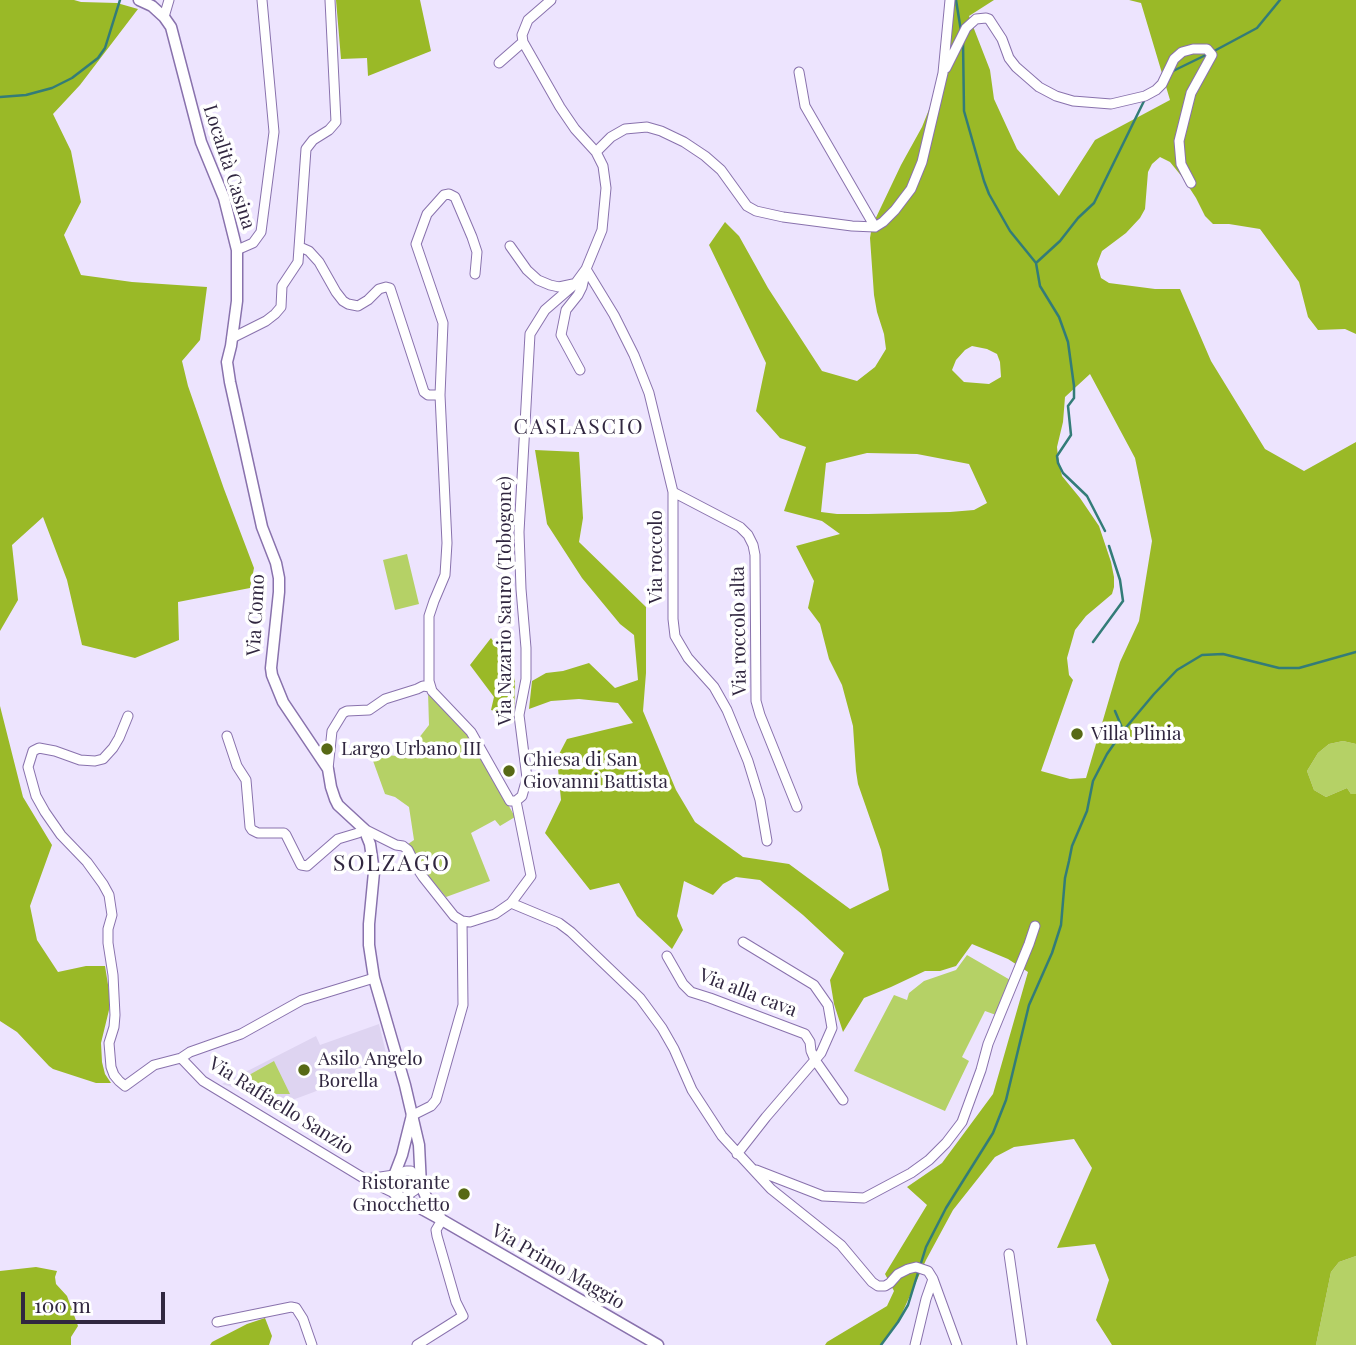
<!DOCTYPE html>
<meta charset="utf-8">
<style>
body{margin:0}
#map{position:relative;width:1356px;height:1345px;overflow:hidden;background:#ede4fe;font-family:"Playfair Display",serif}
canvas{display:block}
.scale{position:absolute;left:21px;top:1292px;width:144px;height:32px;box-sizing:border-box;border:4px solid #312740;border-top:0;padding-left:9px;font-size:21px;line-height:24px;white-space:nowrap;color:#312740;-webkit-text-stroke:5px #fff;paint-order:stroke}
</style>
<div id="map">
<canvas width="1356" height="1345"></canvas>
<div class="scale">100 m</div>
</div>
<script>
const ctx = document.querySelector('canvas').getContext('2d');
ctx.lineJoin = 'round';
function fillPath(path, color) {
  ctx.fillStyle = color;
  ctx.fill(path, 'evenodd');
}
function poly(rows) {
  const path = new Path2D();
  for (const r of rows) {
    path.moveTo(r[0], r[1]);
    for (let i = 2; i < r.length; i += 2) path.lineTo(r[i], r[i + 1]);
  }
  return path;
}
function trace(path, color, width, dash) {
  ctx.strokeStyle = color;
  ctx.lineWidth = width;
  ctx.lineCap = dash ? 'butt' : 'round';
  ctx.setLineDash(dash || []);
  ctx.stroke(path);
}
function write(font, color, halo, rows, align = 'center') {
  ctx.font = font + ' "Playfair Display",serif';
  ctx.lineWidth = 7;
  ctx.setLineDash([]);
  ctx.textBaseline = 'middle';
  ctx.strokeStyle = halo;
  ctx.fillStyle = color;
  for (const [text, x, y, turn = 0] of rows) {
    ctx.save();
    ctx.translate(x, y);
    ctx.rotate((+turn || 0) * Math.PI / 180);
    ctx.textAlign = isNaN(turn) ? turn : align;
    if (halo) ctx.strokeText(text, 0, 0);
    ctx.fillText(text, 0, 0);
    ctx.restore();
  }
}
fillPath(poly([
 [379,1024,387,1057,314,1092,295,1099,264,1097,222,1084,316,1036,320,1045]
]), '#ded4f1');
fillPath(poly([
 [407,554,419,604,395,610,383,560],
 [428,692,469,734,515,817,500,826,495,820,471,833,490,881,446,897,420,866,408,844,414,840,409,807,395,797,385,794,372,758,380,754,404,757,429,725],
 [1343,741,1356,744,1356,794,1351,794,1347,788,1326,797,1314,790,1307,771,1318,753,1329,744],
 [967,955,1012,981,996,1015,985,1011,962,1057,969,1061,945,1111,854,1071,894,995,907,1000,909,993,924,981,956,970],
 [274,1061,290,1094,266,1094,233,1084],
 [1356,1256,1356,1345,1316,1345,1331,1272,1339,1262]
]), '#b5d166');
fillPath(poly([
 [0,0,74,0,81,2,117,3,138,9,80,85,53,114,71,151,81,202,64,235,81,275,132,282,207,287,200,340,182,361,188,386,224,489,254,568,250,588,178,602,179,640,135,658,82,645,67,580,43,517,12,545,18,600,0,631],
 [336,0,420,0,431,51,368,76,367,58,341,59],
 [952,0,994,0,969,16,990,70,994,99,1017,149,1059,196,1095,140,1170,100,1141,3,1129,0,1356,0,1356,334,1345,329,1318,330,1308,317,1299,282,1260,229,1229,224,1213,224,1205,216,1196,198,1183,178,1170,162,1160,157,1152,164,1148,172,1145,209,1140,218,1126,233,1102,251,1097,264,1101,278,1109,283,1155,289,1180,289,1211,361,1265,449,1304,471,1356,442,1356,744,1343,741,1329,744,1318,753,1307,771,1314,790,1326,797,1347,788,1351,794,1356,794,1356,1256,1339,1262,1331,1272,1316,1345,1112,1345,1096,1320,1109,1280,1095,1244,1057,1248,1092,1168,1074,1139,1014,1147,995,1157,953,1210,926,1260,899,1320,881,1345,825,1345,827,1342,887,1306,894,1291,885,1274,927,1205,907,1187,942,1163,993,1094,1028,972,1008,959,972,944,956,966,940,971,925,971,891,987,864,998,843,1032,834,1004,830,980,844,953,803,915,760,880,736,877,723,884,713,895,684,881,677,916,683,930,672,949,637,916,619,883,590,890,545,833,561,800,557,758,567,739,633,723,618,703,579,699,551,701,529,709,532,681,546,673,563,671,589,663,615,688,638,680,634,635,620,624,582,578,547,524,535,450,579,452,583,518,579,542,646,607,646,673,643,711,676,790,695,822,743,857,789,864,850,909,889,890,881,850,858,784,856,771,853,726,842,685,829,659,820,624,808,608,814,581,796,546,840,534,822,521,784,511,806,447,780,438,756,411,766,363,709,245,725,222,739,236,768,288,822,371,857,381,875,367,886,349,884,334,877,312,874,295,870,238,872,226,901,165,922,127,930,107,937,78,948,51,952,24],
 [972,346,987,349,997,354,1000,362,1001,377,989,384,964,382,952,370,956,360,965,350],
 [1090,374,1135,458,1152,541,1139,621,1120,662,1086,778,1070,779,1041,771,1073,680,1069,675,1067,658,1075,630,1086,616,1112,594,1114,587,1114,577,1111,562,1099,526,1080,498,1062,476,1058,457,1057,447,1063,422,1065,397],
 [867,453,917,454,969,464,987,503,974,510,950,512,868,514,837,514,821,512,826,463],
 [491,638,513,672,515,682,514,717,491,710,494,697,470,665],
 [0,706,23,797,52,845,30,906,37,940,58,972,86,966,105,966,110,997,109,1010,101,1043,102,1062,105,1074,111,1083,96,1083,53,1069,49,1066,17,1032,0,1021],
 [36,1267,57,1271,55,1277,56,1284,67,1296,78,1326,71,1337,71,1345,0,1345,0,1271],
 [265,1318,272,1336,269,1345,210,1345,212,1342,247,1324]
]), '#9ab927');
trace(poly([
 [956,0,961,31],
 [963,41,964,111,984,181,989,194,1010,231,1036,263],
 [1171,72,1216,50,1257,28,1280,0],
 [0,97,26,95,52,88,72,78,98,58,105,48,120,0],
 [1105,531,1087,496,1063,473,1058,463,1057,456,1071,435,1068,406,1074,398,1074,386,1068,342,1059,317,1040,286,1036,263,1060,241,1078,218,1094,203,1145,99],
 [1093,642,1123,601,1120,580,1109,546],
 [1115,711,1123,730],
 [881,1345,898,1322,908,1305,926,1247,946,1208,993,1133,1006,1100,1029,1005,1052,953,1061,925,1065,878,1069,861,1072,846,1087,811,1093,781,1107,754,1123,731,1154,694,1177,670,1202,655,1223,654,1279,668,1299,668,1356,652]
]), '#337c78', 2.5);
const minor = poly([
 [551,0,528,20,522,35,523,42,560,107,575,129,596,152],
 [164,17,169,0],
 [499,63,523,42],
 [946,68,966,28,976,19,986,18,989,19,1002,39,1009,58,1016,67,1039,87,1056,96,1073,101,1111,104,1145,96,1156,90,1162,84,1174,59,1182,52,1193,49,1207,49,1212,55,1191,93,1179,141,1181,164,1191,183],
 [799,72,805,106,875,227],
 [510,246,527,270,538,280,550,285,559,287,573,284],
 [300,247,309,251,319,262,336,292,343,301,348,304,358,306,368,300,379,289,386,287,390,288,424,392,428,395,440,395],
 [237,250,253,243,261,232,274,132,262,0],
 [586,269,614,315,634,355,649,393,673,492,673,619,675,636,688,658,714,687,727,710,748,761,760,800,767,841],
 [475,274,477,252,472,237,455,197,449,194,444,195,427,214,416,244,443,323,440,395,447,543,445,575,434,601,429,616,429,681,432,691,471,732,510,801,516,801],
 [232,338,266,321,275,314,281,307,282,286,298,262,306,149,313,140,329,130,336,122,330,0],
 [580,370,561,335,566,310,578,295,582,287,585,274],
 [673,492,740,527,748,535,753,545,755,555,756,701,760,715,797,807],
 [128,716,119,738,113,748,103,759,95,761,80,760,55,751,39,748,33,751,28,767,36,796,45,812,61,835,87,862,103,884,109,895,112,915,108,929,108,943,113,975,115,1015,114,1027,109,1043,111,1067,114,1075,119,1081,125,1086,154,1065,181,1058,190,1052,241,1034,302,1000,374,978],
 [227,736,237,766,246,780,250,827,252,830,258,833,284,833,286,835,301,865,307,866,338,839,358,833,364,829,396,845,403,846,408,850,417,868,423,877,454,916,462,921,470,922,495,914,511,903,559,923,571,932,640,998,662,1028,674,1049,692,1090,722,1136,771,1189,841,1245,872,1282,878,1286,885,1286,890,1283,898,1274,908,1269,916,1267,928,1271,933,1279,926,1299,915,1345],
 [328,769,332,731,343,713,347,711,369,710,385,699,417,689,423,686,430,687],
 [516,801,522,796,527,778,519,715,526,679,526,648,521,589,519,532,530,334,545,310,575,284,586,269,602,230,606,188,603,166,596,152,611,137,625,129,647,127,661,131,684,142,705,156,721,170,747,206,756,211,783,217,852,226,875,227,883,222,895,210,911,189,922,162,943,73,950,0],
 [511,903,531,876,516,801],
 [667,956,683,984,691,992,710,998,805,1034,810,1042,811,1051,815,1060,843,1100],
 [181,1058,203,1081,365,1179,394,1193],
 [411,1116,431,1106,436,1100,463,1005,462,921],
 [737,1154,766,1117,821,1053,832,1028,828,1005,814,985,743,942],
 [756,1170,823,1196,864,1198,911,1173,929,1160,946,1143,962,1122,981,1070,988,1044,1029,944,1035,926],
 [367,1179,394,1175,406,1171,411,1171,420,1181,415,1190,402,1199],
 [1009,1254,1022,1345],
 [933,1279,957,1345],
 [217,1322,291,1307,296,1308,303,1319,312,1345],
 [417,1345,463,1316,456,1302,437,1236,436,1230,442,1220]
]);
const tertiary = poly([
 [139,0,152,6,164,17,171,27,201,142,224,198,237,250,237,301,231,346,227,362,230,382,262,527,276,563,279,578,279,592,271,668,272,675,283,702,328,769,331,787,335,799,338,805,364,829,370,844,374,872,369,924,369,945,374,978,405,1085,419,1145,421,1186,429,1203,442,1220],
 [411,1119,402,1155,392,1181,392,1187,395,1194,442,1220,658,1345]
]);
trace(minor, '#8972ad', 11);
trace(tertiary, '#8972ad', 13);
trace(minor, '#fff', 9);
trace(tertiary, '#fff', 10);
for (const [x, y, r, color] of [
 [1077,734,7,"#576915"],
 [327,749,7,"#576915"],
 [509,771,7,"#576915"],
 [304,1070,7,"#576915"],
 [464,1194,7,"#576915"]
]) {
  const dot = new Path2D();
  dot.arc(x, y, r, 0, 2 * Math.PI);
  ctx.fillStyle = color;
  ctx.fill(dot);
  trace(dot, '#fff', 2.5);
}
write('19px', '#312740', '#fff', [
 ["Località Casina",229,167,72],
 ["Via roccolo",656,557,-90],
 ["Via Nazario Sauro (Tobogone)",505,601,-90],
 ["Via Como",256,615,-87],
 ["Via roccolo alta",739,631,-91],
 ["Via alla cava",748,993,21],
 ["Via Raffaello Sanzio",281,1106,32],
 ["Via Primo Maggio",558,1267,30]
]);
write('19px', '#312740', '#fff', [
 ["Villa Plinia",1091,734],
 ["Largo Urbano III",341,749],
 ["Chiesa di San",523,760],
 ["Giovanni Battista",523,782],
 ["Asilo Angelo",318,1059],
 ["Borella",318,1081],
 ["Ristorante",450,1183,"right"],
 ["Gnocchetto",450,1205,"right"]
], 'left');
ctx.letterSpacing = '2px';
write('21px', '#312740', '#fff', [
 ["CASLASCIO",579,427]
]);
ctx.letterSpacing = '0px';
ctx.letterSpacing = '2px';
write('23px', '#312740', '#fff', [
 ["SOLZAGO",392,864]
]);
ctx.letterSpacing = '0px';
</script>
